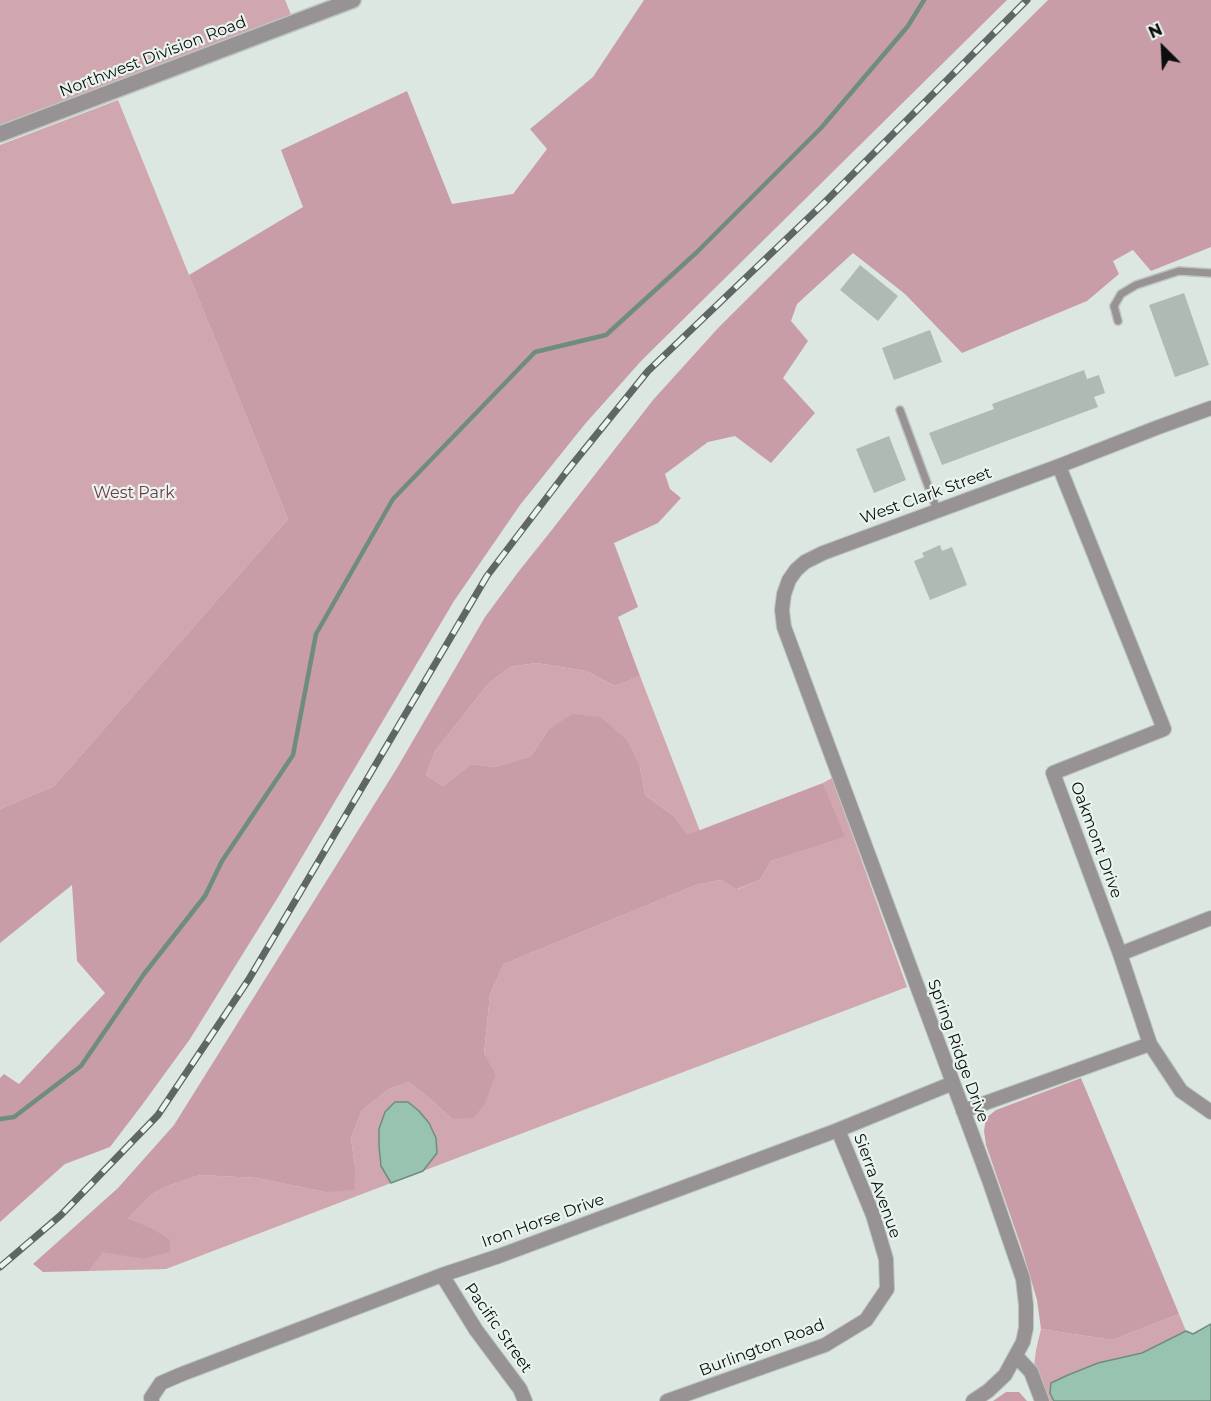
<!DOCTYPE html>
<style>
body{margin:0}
#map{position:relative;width:1211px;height:1401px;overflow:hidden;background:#dce7e1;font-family:Montserrat,sans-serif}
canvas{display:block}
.north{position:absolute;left:1133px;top:18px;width:60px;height:60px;-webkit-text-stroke:4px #e9f4ef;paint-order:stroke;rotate:336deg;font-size:16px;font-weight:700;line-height:24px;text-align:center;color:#0b0e0d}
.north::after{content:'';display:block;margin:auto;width:21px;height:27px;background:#0b0e0d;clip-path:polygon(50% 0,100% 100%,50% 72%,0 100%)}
</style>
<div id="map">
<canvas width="1211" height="1401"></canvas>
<div class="north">N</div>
</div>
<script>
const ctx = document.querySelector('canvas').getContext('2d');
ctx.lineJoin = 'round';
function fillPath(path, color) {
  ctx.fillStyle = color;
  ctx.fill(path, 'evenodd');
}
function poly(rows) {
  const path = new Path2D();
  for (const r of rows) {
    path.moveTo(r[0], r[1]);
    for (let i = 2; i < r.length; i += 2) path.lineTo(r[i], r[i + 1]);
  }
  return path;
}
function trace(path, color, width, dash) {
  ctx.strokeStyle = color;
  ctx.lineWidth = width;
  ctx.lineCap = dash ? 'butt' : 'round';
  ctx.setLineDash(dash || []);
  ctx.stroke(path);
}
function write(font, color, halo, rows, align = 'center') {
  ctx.font = font + ' Montserrat,sans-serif';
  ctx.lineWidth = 4.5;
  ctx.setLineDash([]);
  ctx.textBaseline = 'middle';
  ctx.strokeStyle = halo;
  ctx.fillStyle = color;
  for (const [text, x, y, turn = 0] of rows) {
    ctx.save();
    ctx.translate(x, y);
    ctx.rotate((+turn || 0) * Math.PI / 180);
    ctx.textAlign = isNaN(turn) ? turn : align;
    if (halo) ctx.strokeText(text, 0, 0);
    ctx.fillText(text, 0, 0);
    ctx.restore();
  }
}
fillPath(poly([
 [0,0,285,0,292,17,0,126],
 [118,100,288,519,54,786,0,809,0,145],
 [536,663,586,671,615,686,640,676,700,831,687,836,675,817,645,795,640,767,548,730,531,756,495,767,471,764,443,786,426,775,435,751,489,683,510,667],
 [832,778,907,987,423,1171,437,1153,436,1138,429,1123,419,1111,381,1166,391,1183,166,1269,89,1271,103,1251,141,1259,151,1228,127,1220,151,1195,165,1187,200,1175,257,1178,325,1192,355,1167,351,1138,362,1110,389,1089,409,1082,435,1103,452,1119,496,1074,484,1055,490,994,504,964,696,885,721,880,738,889,760,880,771,861,844,837,823,783],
 [1179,1314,1186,1331,1142,1353,1098,1363,1068,1375,1051,1383,1050,1393,1054,1401,1046,1401,1034,1367,1036,1350,1041,1329,1112,1340]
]), '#d0a6af');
fillPath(poly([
 [644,0,1007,0,642,360,585,424,520,505,454,601,280,894,190,1039,142,1105,110,1147,65,1164,0,1222,0,1078,4,1074,19,1084,105,993,77,961,72,885,0,943,0,809,54,786,288,519,189,275,303,207,281,150,407,91,452,204,513,194,547,149,530,129,593,77],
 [1048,0,1211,0,1211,247,1151,271,1133,250,1113,261,1119,274,1087,301,962,353,905,294,853,253,797,304,791,321,808,341,783,378,815,413,771,463,735,436,708,442,665,474,670,489,681,498,658,523,614,543,638,607,618,617,640,676,615,686,586,671,536,663,510,667,489,683,435,751,426,775,443,786,471,764,495,767,531,756,548,730,572,714,600,717,626,739,640,767,645,795,675,817,687,835,823,783,845,837,771,861,760,880,737,889,721,880,696,885,504,964,490,994,484,1054,496,1074,484,1105,473,1118,452,1119,435,1103,409,1082,389,1089,362,1110,351,1138,355,1167,354,1190,325,1192,257,1178,200,1175,165,1187,151,1195,128,1219,151,1228,170,1240,170,1252,141,1259,103,1252,89,1271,43,1272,33,1264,118,1188,174,1125,397,768,485,617,519,571,551,531,653,400,719,327],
 [1081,1078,1179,1314,1112,1340,1041,1329,1037,1300,1022,1249,986,1145,984,1131,986,1118,996,1110],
 [1006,1392,1019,1392,1027,1401,993,1401]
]), '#c89da7');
const water = poly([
 [395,1102,408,1102,419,1111,429,1123,436,1138,437,1153,423,1171,391,1183,381,1166,379,1146,379,1129,385,1112,395,1102],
 [1211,1324,1211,1401,1054,1401,1050,1393,1051,1383,1068,1375,1098,1363,1142,1353,1186,1331,1193,1334,1211,1324]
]);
fillPath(water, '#98c3b0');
trace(water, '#6e8d7f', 1.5);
trace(poly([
 [0,1119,14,1117,81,1066,144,974,205,896,222,861,293,755,316,634,393,499,535,352,606,335,697,252,821,128,908,26,924,0]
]), '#6e8d7f', 4.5);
fillPath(poly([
 [860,265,898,296,878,321,840,290],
 [1184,293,1209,365,1175,377,1149,305],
 [930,330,942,362,894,380,882,348],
 [1084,370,1087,379,1099,375,1105,393,1094,397,1098,407,942,465,929,433,994,409,992,404],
 [889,436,906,480,874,493,856,449],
 [940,545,942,551,952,547,967,585,930,600,914,561,924,557,922,553]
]), '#afbab5');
const service = poly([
 [1118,321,1114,306,1121,294,1136,285,1179,271,1211,273],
 [900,410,937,510]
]);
const minor = poly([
 [1120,954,1211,918],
 [1150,1044,1181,1091,1211,1112],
 [963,1111,1150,1044,1120,954,1053,773,1164,729,1059,466],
 [442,1275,476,1330,520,1389,525,1401],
 [1016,1356,1031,1372,1042,1401],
 [152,1401,151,1398,161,1383,182,1374,442,1275,499,1256,838,1130,953,1083],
 [667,1401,825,1345,866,1320,887,1289,886,1259,873,1215,838,1130],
 [973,1401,988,1391,1005,1375,1023,1342,1026,1328,1026,1305,1023,1279,989,1180,784,627,782,610,784,594,789,580,796,570,805,562,823,553,1059,466,1156,428,1211,408]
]);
const tertiary = poly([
 [0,134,353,0]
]);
trace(service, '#bbc4bf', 10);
trace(minor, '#bbc4bf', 16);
trace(tertiary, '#bbc4bf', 18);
trace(service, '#979293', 7);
trace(minor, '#979293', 14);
trace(tertiary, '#979293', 15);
const rail = poly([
 [0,1267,61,1215,158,1115,249,979,487,576,567,471,648,371,824,203,1027,0]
]);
trace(rail, '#5f6663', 7);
trace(rail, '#e9f4ef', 4.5, [14]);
write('16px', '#0b0e0d', '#e9f4ef', [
 ["Northwest Division Road",153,57,-21],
 ["West Clark Street",926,496,-20],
 ["Oakmont Drive",1096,840,70],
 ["Spring Ridge Drive",958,1051,70],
 ["Sierra Avenue",877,1186,70],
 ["Iron Horse Drive",543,1221,-20],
 ["Pacific Street",498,1328,55],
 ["Burlington Road",762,1348,-21]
]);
write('16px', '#723949', '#e9f4ef', [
 ["West Park",134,493]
]);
</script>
